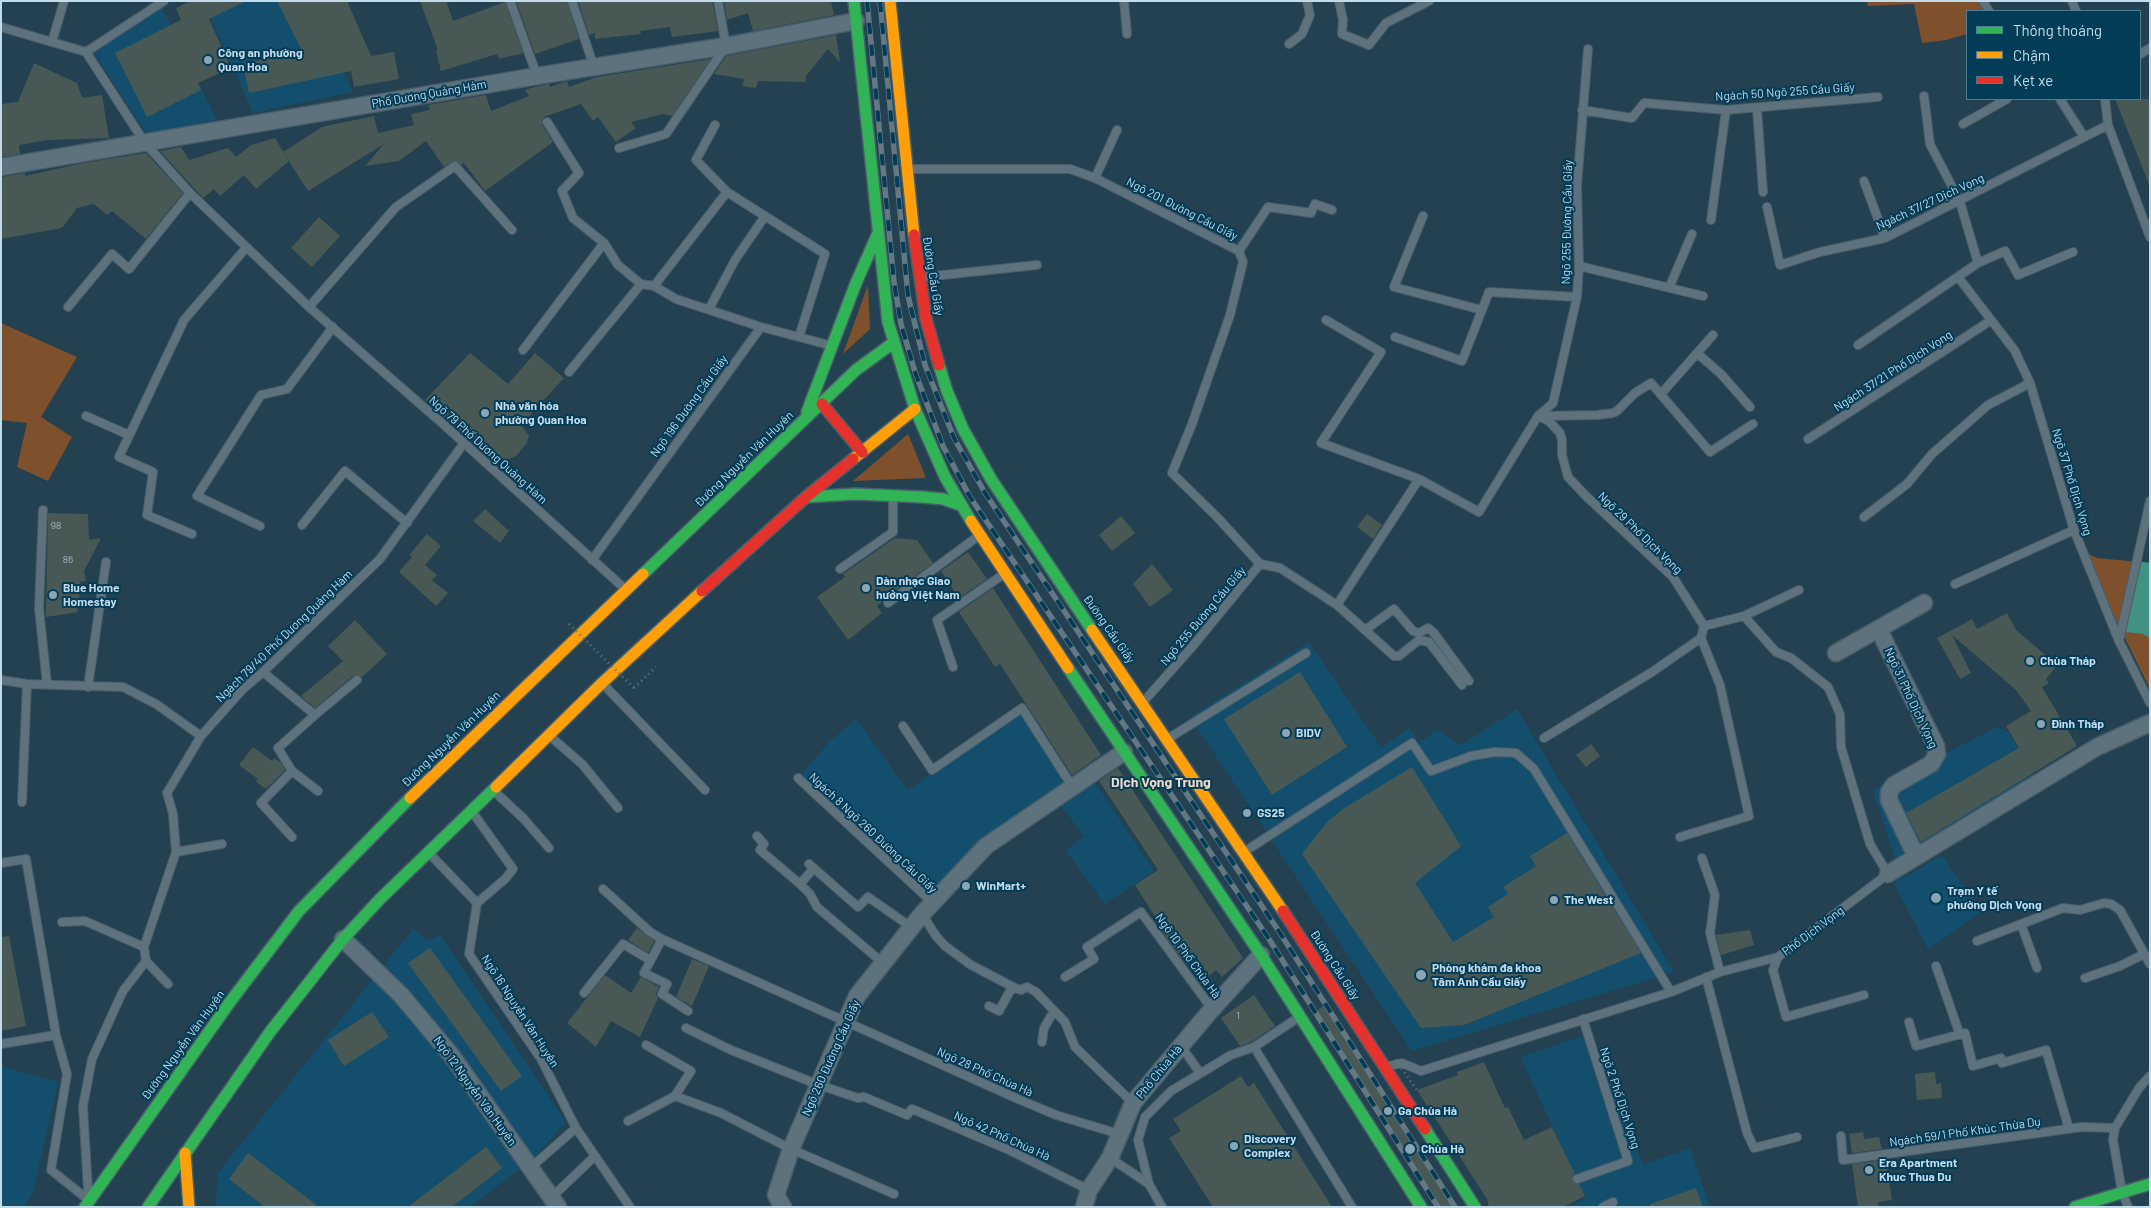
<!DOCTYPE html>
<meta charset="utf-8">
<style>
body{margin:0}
#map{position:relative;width:2151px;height:1208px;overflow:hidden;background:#234150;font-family:Barlow,sans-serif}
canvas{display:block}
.frame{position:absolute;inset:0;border:2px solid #c2dcec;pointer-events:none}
.legend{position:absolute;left:1966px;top:10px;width:175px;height:90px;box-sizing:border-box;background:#023c57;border:1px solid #4f7c93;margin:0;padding:6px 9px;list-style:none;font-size:15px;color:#c2dcec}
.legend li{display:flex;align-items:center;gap:10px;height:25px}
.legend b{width:25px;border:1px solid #4f7c93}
</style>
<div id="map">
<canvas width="2151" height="1208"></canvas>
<div class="frame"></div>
<ul class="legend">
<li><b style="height:6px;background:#30b455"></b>Thông thoáng</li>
<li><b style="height:6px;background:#ff9f0a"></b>Chậm</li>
<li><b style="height:6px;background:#e5322d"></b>Kẹt xe</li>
</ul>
</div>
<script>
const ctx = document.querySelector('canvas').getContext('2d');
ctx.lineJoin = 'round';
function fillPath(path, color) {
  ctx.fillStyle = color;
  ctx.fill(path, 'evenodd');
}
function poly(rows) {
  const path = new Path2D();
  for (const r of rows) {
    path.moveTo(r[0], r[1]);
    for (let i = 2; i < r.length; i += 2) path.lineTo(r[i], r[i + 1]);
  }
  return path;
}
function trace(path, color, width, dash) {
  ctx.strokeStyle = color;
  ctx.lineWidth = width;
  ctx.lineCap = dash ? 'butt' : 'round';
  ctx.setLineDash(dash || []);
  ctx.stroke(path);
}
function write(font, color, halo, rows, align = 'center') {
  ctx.font = font + ' Barlow,sans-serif';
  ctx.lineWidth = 4;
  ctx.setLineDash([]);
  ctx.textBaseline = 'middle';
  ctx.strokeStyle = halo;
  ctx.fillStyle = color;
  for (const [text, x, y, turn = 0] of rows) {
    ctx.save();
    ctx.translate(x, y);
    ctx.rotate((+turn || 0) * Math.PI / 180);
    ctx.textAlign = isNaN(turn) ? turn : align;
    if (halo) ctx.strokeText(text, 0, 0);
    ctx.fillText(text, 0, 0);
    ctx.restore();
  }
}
fillPath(poly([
 [203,1,310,1,353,92,253,113],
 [161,6,217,120,147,135,92,50],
 [1309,642,1381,747,1410,728,1418,743,1437,730,1461,745,1517,709,1674,972,1412,1051,1190,717],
 [1021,709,1070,784,933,898,800,776,830,741,856,719,908,790],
 [1998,727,2009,733,2034,776,1896,861,1873,790],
 [1092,778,1154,871,1105,904,1065,850,1084,837,1059,802],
 [1942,855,1981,912,1928,949,1894,883],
 [413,929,428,941,440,935,566,1122,534,1158,470,1207,216,1207,217,1174],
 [1592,1033,1643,1165,1690,1148,1710,1207,1568,1207,1586,1198,1520,1057],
 [1,1066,58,1082,33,1192,25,1207,1,1207]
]), '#134f6d');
fillPath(poly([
 [1867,1,1978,1,1985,11,1967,11,1967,34,1946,40,1922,43,1914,4,1868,6],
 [868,285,870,329,843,354],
 [1,323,77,357,41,417,72,437,48,481,17,467,27,423,1,420],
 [908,434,926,478,853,481],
 [2082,551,2097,558,2150,563,2150,689]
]), '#7e512c');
fillPath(poly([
 [2138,561,2150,563,2150,638,2143,634,2126,632]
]), '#419282');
fillPath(poly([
 [190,1,246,1,209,19,231,68,198,83,201,90,147,117,115,53,181,20,176,8],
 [277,1,347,1,371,56,394,52,399,79,354,87,351,71,249,93,243,64,302,51],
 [420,1,446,1,453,21,505,2,523,53,499,59,497,54,441,71,436,50,438,50],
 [516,1,567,1,579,39,535,54],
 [578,1,712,1,718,31,672,37,670,27,640,31,641,34,595,39,595,33,589,35],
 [724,1,831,1,834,15,753,31,748,13,727,20],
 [836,35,840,62,828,49,806,76,806,82,758,81,756,88,742,86,744,79,714,74,726,56],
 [711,59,672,116,663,114,631,122,636,128,616,142,598,117,593,121,581,104,544,117,542,120,542,125,553,142,485,191,464,163,462,165,454,161,444,167,426,141,399,161,365,166,384,144,308,191,283,152,322,127,374,116,378,133,414,125,411,114,430,110,428,105,486,95,491,111,529,96,525,90,535,87,549,84,550,87,567,81,569,87,597,77],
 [34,63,77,83,82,98,102,95,109,138,48,140,19,145,20,154,1,157,1,104,18,102],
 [2115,99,2150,99,2150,184,2149,184],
 [275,138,289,161,256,189,244,175,220,196,214,189,203,198,160,151,181,147,189,160,228,148,236,157,251,145],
 [146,153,183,193,146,239,112,211,107,215,94,204,77,208,62,228,1,239,1,177,25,173,25,176,83,163],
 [319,217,340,236,312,267,291,248],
 [470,353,508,384,535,353,564,378,521,425,529,436,527,443,516,456,506,460,493,459,425,400],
 [485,509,509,531,500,543,473,521],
 [48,513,88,514,89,540,101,538,84,571,86,581,80,582,81,589,78,589,81,604,77,605,78,612,46,617],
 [1367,514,1382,525,1373,539,1357,527],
 [1121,516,1135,533,1112,551,1099,535],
 [427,534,441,546,425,565,437,575,432,580,448,593,436,606,399,572,412,557,409,555],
 [895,538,917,540,933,563,885,598,877,606,882,613,848,640,817,597,845,577,843,574],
 [968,552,987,579,959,598,941,571],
 [1152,564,1173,590,1150,607,1133,584],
 [993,588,1101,755,1072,775,1000,664,995,667,959,612],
 [2007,613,2016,630,2057,665,2046,679,2049,683,2042,687,2077,746,1921,842,1906,813,2019,748,2006,726,2031,711,2016,690,1952,635,1971,673,1960,679,1937,638,1972,619,1977,629],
 [355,620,387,654,362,677,358,675,353,676,315,708,301,696,343,661,328,646],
 [1300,672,1347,747,1272,795,1224,719],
 [1591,744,1600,756,1586,767,1576,755],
 [253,747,272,761,274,758,281,763,285,770,266,789,256,782,258,779,239,765],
 [1412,767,1461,846,1415,883,1453,942,1494,917,1488,907,1508,894,1503,887,1536,866,1530,856,1567,833,1641,953,1464,1025,1421,1028,1302,854,1328,821,1343,809],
 [1118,768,1243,958,1222,977,1216,970,1209,976,1193,952,1182,959,1158,926,1160,924,1135,885,1158,870,1099,781],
 [637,928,654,941,648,953,628,940],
 [1750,930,1754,945,1721,955,1716,935],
 [9,936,26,1026,1,1031,1,937],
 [430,948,522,1076,501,1091,408,963],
 [692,959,709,966,692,1006,676,997],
 [605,975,631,993,641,977,659,987,656,994,658,998,640,1037,611,1021,596,1047,567,1023],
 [1254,995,1275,1026,1251,1042,1240,1046,1221,1018],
 [1327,1004,1458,1207,1435,1207,1433,1199,1314,1012],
 [372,1012,389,1037,344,1066,328,1040],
 [1484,1062,1505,1108,1508,1107,1524,1140,1552,1127,1575,1174,1572,1178,1572,1181,1576,1184,1579,1184,1585,1196,1563,1207,1489,1207,1487,1199,1417,1090,1458,1075,1457,1072],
 [1935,1072,1936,1084,1941,1083,1942,1098,1917,1100,1915,1074],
 [1241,1076,1248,1087,1254,1083,1332,1207,1213,1207,1169,1138,1181,1131,1173,1119],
 [1863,1132,1864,1139,1879,1137,1882,1149,1852,1153,1849,1134],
 [486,1147,502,1168,452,1207,408,1207],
 [248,1153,319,1207,265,1207,229,1179],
 [1886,1160,1892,1200,1878,1202,1879,1207,1858,1207,1852,1164],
 [1696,1188,1703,1207,1650,1207,1650,1204]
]), '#485955');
const lane = poly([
 [510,1,537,76],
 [572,1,594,67],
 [1124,1,1127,34],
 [1339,1,1343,20,1342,34,1369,45,1386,23,1429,1],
 [1983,1,1989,11],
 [2072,1,2076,11],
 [1,27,86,52,145,143,190,193,309,307,443,424,624,588],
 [52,42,64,1],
 [1289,44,1302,34,1310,15,1307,1],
 [86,52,164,1],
 [2140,54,2150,48],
 [1924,96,1930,144,1960,202,1978,263],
 [2060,99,2084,137],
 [2105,99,2108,125,2150,237],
 [1757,108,1763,192],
 [1582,110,1632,118,1644,103,1726,110,1878,97],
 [547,122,579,173,562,191,573,218,604,243,618,265,641,284,654,286,676,299,761,327],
 [1963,124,2007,99],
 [619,148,666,134,726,46,718,1],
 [911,169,1070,169,1095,178,1239,251,1243,262,1230,315,1192,424,1172,473,1217,517,1260,564],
 [1095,178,1117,130],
 [1864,181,1885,238],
 [727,192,825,254,799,337],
 [1767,207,1780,265,1820,252,1885,238,2108,125],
 [1423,216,1394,287,1482,310],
 [1711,220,1726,110],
 [1239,251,1268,207,1311,213,1315,204,1332,210],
 [1579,266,1703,296],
 [924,277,1037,265],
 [1958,277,2015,351,2030,383,2074,530,2119,641,2150,703],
 [654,286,727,192,696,160,715,125],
 [1669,288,1692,234],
 [68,307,112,254,129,269,190,193],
 [309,307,396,207,455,166,512,230],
 [709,309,735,260,765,216],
 [1326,320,1381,352,1321,443,1419,479,1479,512,1538,416,1553,403,1577,297,1579,266,1577,186,1588,49],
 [1395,337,1462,361,1489,292,1577,297],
 [1858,345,1978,263,2005,251,2018,275,2073,252],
 [523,350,604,243],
 [1698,354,1721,374,1750,407],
 [569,372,641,284],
 [1661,394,1713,335],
 [86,416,129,435],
 [1543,416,1598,415,1613,413,1617,411,1635,393,1651,383,1710,452,1753,424],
 [1808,439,1990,321],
 [43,510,39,608,47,684],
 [1864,517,1907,484,1932,454,1988,405,2030,383],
 [302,525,345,471,407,523],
 [260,526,197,496,261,395,287,389,333,327],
 [192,534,147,515,153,472,119,457,184,320,246,248],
 [592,560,761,327,829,345],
 [1260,564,1280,568,1337,605,1365,630,1394,609,1413,631,1419,633,1428,628,1434,633,1469,681],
 [840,569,893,532,893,498],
 [1955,584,2074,530],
 [888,603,977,537],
 [1337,605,1419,479],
 [1744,616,1799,590],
 [1365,630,1394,656,1399,656,1419,640,1429,642,1462,685],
 [2119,641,2150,501],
 [953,667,937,620,1001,576],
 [263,672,315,715,357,680],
 [1,680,27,684,123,687,156,704,201,736],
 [604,685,705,790],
 [88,687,106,562],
 [1145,700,1192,647,1260,564],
 [315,715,278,748,292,771,318,791],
 [903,726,932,770,1022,708,1072,786],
 [552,738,582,764,618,808],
 [1169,738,1306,653],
 [1544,738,1652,672,1701,638],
 [292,771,261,803,292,837],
 [798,778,933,903],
 [495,792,524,819,549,848],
 [22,802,27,684],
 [473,813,513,869,505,879,477,903,469,954,541,1059,576,1128,630,1207],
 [757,836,764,844,760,850,800,884,810,894,817,907,883,963],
 [1680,837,1749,816,1720,685,1701,638,1704,626],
 [1247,850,1412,743,1431,771,1471,756,1495,752,1516,753,1534,769,1671,992],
 [176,852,222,844],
 [430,854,477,903],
 [1702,858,1715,895,1710,933,1720,972],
 [1,863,26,859,56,1035,1,1044],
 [809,864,858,907,868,897,911,927],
 [800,884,814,868],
 [603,889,650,932,662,939,1018,1099,1056,1115,1119,1134],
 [922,914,936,936,945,946,971,965,1015,988,1021,990,1027,987,1036,992,1065,1022,1075,1047,1133,1103],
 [62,922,85,921,144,947],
 [2021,924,2037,968],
 [662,939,644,973,667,984,662,994,688,1011],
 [1977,941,2063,908,2080,910,2104,903,2111,904,2120,910,2150,964],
 [1778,957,1773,970,1786,1017,1864,995],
 [146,961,168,984],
 [1936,966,1960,1035],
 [1065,977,1094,959,1087,947,1141,912,1212,1009],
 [1706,977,1747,1133,1754,1148,1797,1137],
 [2085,978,2120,966,2144,954],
 [584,993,623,944,650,960],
 [989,1006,999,1011,1010,991,1015,988],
 [1909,1022,1916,1046,1965,1033,1973,1066,2001,1058,2002,1063,2046,1050,2069,1129],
 [686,1028,731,1050,819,1085,858,1098,864,1097,907,1115,912,1109,1009,1150,1089,1190],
 [56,1035,67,1074,51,1170,86,1198],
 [1042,1042,1044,1028,1054,1011],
 [646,1045,691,1071,675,1096,721,1113,791,1149,894,1194],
 [1181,1046,1200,1073],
 [1254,1047,1352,1207],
 [1389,1066,1402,1063,1421,1071,1671,992,1720,972,1778,957,1888,874,1870,844,1841,747,1840,714,1828,687,1791,658,1776,652,1744,616,1704,626,1673,577,1586,496,1568,477,1562,455,1562,440,1560,433,1549,421,1538,416],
 [628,1121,675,1096],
 [1841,1136,1843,1160,2082,1127,2115,1128],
 [1110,1158,1149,1184],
 [530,1168,576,1128],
 [1577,1179,1628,1161,1583,1019],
 [88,1190,83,1106,92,1059,123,991,146,961,144,947,176,852,173,814,167,793,201,736,242,690,263,672,380,559,464,443],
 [552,1197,595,1156],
 [1162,1207,1149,1184,1138,1140,1145,1117,1171,1091,1231,1055,1254,1047,1296,1019],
 [1603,1207,1613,1202],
 [2128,1207,2122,1192,2113,1140,2115,1128,2139,1088,2150,1076]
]);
const street = poly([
 [1,167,537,76,726,46,856,21],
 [1879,630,1936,746,1937,754,1931,764,1894,785,1889,792,1889,800,1916,856],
 [1836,653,1924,603],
 [1888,874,2097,747,2150,723],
 [343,939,401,995,452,1056,558,1207],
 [783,1207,776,1195,791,1149,857,996,922,914,986,846,1124,752],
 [1084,1207,1089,1190,1110,1158,1133,1103,1212,1009,1261,955]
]);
const fast = poly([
 [854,1,888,322,915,409,945,477,971,521],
 [939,365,947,391,963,429,991,479,1092,630],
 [807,412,856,283,878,233],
 [806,497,855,494,923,497,943,499,960,505],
 [643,574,856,370,893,343],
 [1068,668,1261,955,1421,1207],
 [1425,1129,1475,1207],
 [85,1207,230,1002,299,911,410,798],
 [148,1207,270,1032,343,939,380,899,496,787],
 [2075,1207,2150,1184]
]);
const slow = poly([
 [890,1,914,235],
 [853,459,915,409],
 [971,521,1068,668],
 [1092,630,1283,911],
 [496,787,602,683,702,591],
 [410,798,643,574],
 [185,1153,189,1207]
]);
const jam = poly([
 [914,235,926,319,939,365],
 [822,404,862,452],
 [702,591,806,497,853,459],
 [1283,911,1425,1129]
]);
trace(lane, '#475e6a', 10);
trace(street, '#475e6a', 19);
trace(fast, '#475e6a', 14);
trace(slow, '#475e6a', 14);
trace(jam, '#475e6a', 14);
trace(poly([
 [634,688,656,667]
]), '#647781', 3, [1, 4]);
trace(lane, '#5e727e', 8);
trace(street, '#5e727e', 16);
trace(fast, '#30b455', 11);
trace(slow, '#ff9f0a', 11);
trace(jam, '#e5322d', 11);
const rail = poly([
 [867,1,894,282,901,324,915,372,943,446,970,497,1269,939,1438,1207],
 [880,1,908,296,925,365,954,438,985,493,1280,933,1455,1207]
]);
trace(rail, '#647883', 5.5);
trace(rail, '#023c57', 4, [11]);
trace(poly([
 [569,624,634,688],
 [1396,1060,1418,1092]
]), '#647781', 3, [1, 4]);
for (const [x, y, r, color] of [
 [208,60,5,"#8aa6b5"],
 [485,413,5,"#8aa6b5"],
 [866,588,5,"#8aa6b5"],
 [53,595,5,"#8aa6b5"],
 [2030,661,5,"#8aa6b5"],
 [2041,724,5,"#8aa6b5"],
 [1286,733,5,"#8aa6b5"],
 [1247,813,5,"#8aa6b5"],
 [966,886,5,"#8aa6b5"],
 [1936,898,6,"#8aa6b5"],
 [1554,900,5,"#8aa6b5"],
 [1421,975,6,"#8aa6b5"],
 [1388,1111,5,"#8aa6b5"],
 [1234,1146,5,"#8aa6b5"],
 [1410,1149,6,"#8aa6b5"],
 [1869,1170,5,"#8aa6b5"]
]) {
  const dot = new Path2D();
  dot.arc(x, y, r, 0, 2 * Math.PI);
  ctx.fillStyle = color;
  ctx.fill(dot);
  trace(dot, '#023c57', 2);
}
write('10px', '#a4bbc6', null, [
 ["98",56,526],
 ["86",68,560],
 ["1",1238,1016]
]);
write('bold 12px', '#c2dcec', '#023c57', [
 ["Công an phường",218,53],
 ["Quan Hoa",218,67],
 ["Nhà văn hóa",495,406],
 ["phường Quan Hoa",495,420],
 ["Dàn nhạc Giao",876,581],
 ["hưởng Việt Nam",876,595],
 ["Blue Home",63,588],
 ["Homestay",63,602],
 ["Chùa Tháp",2040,661],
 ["Đình Tháp",2051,724],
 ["BIDV",1296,733],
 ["GS25",1257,813],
 ["WinMart+",976,886],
 ["Trạm Y tế",1947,891],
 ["phường Dịch Vọng",1947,905],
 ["The West",1564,900],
 ["Phòng khám đa khoa",1432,968],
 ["Tâm Anh Cầu Giấy",1432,982],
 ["Ga Chùa Hà",1398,1111],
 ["Discovery",1244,1139],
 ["Complex",1244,1153],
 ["Chùa Hà",1421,1149],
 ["Era Apartment",1879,1163],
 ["Khuc Thua Du",1879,1177]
], 'left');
write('12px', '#c2dcec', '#023c57', [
 ["Ngách 50 Ngõ 255 Cầu Giấy",1785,92,-4],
 ["Phố Dương Quảng Hàm",429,94,-10],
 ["Ngách 37/27 Dịch Vọng",1930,202,-25],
 ["Ngõ 201 Đường Cầu Giấy",1182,209,27],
 ["Ngõ 255 Đường Cầu Giấy",1567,222,-89],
 ["Đường Cầu Giấy",933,276,81],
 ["Ngách 37/21 Phố Dịch Vọng",1893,371,-33],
 ["Ngõ 196 Đường Cầu Giấy",689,406,-54],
 ["Ngõ 79 Phố Dương Quảng Hàm",488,450,42],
 ["Đường Nguyễn Văn Huyên",744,459,-44],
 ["Ngõ 37 Phố Dịch Vọng",2072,482,73],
 ["Ngõ 29 Phố Dịch Vọng",1640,533,44],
 ["Ngõ 255 Đường Cầu Giấy",1203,616,-50],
 ["Đường Cầu Giấy",1109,629,55],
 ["Ngách 79/40 Phố Dương Quảng Hàm",284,636,-44],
 ["Ngõ 31 Phố Dịch Vọng",1911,698,65],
 ["Đường Nguyễn Văn Huyên",451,739,-44],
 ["Ngách 8 Ngõ 260 Đường Cầu Giấy",873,833,43],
 ["Phố Dịch Vọng",1813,931,-37],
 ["Ngõ 10 Phố Chùa Hà",1188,956,54],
 ["Đường Cầu Giấy",1335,965,57],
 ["Ngõ 16 Nguyễn Văn Huyên",520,1011,57],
 ["Đường Nguyễn Văn Huyên",183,1045,-54],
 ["Ngõ 260 Đường Cầu Giấy",831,1058,-66],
 ["Ngõ 28 Phố Chùa Hà",985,1072,24],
 ["Phố Chùa Hà",1159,1072,-51],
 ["Ngõ 12 Nguyễn Văn Huyên",475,1091,54],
 ["Ngõ 2 Phố Dịch Vọng",1620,1098,72],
 ["Ngách 59/1 Phố Khúc Thừa Dụ",1965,1132,-8],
 ["Ngõ 42 Phố Chùa Hà",1002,1136,24]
]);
write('bold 14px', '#f5d9c6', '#023c57', [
 ["Dịch Vọng Trung",1161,782]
]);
</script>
